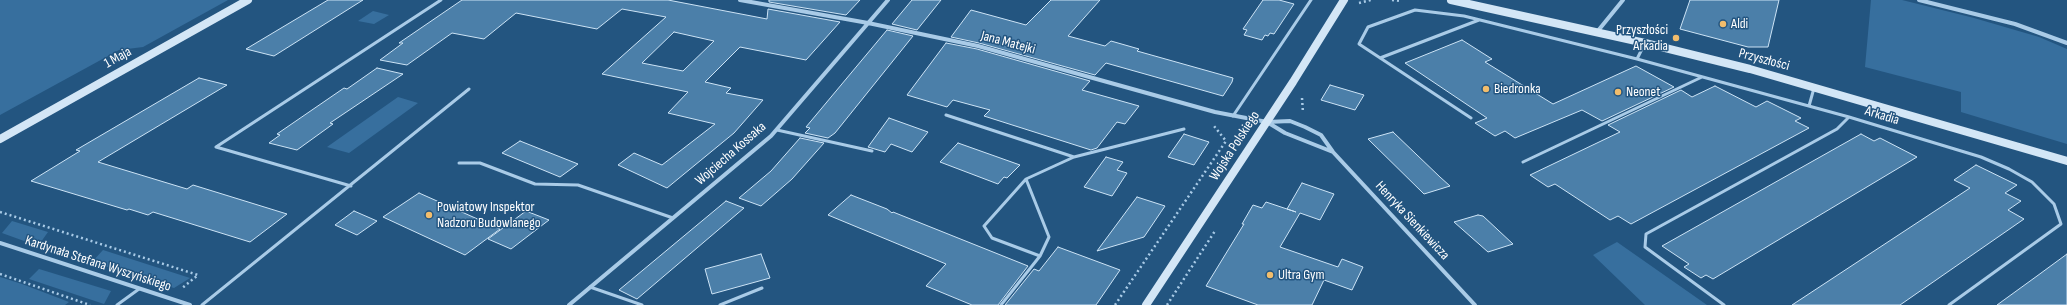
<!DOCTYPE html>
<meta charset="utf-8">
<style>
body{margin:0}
canvas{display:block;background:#235580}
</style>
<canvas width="2067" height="305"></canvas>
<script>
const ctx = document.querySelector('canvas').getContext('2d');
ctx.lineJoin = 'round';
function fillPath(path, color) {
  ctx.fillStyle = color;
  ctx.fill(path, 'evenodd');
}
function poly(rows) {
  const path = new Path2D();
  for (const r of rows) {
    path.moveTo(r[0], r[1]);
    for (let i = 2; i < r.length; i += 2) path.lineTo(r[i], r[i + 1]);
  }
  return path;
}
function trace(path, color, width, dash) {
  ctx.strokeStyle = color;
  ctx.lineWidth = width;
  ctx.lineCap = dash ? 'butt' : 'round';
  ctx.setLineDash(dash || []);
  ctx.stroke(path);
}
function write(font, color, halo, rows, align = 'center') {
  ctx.font = font + ' "Sofia Sans Condensed",sans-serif';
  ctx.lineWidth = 3;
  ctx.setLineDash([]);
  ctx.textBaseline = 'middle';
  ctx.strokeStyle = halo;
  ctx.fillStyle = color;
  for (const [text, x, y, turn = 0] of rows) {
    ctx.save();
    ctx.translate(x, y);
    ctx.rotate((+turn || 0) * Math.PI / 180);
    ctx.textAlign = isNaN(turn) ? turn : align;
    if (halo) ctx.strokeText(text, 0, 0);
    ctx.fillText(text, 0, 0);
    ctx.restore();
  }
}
fillPath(poly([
 [0,0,228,0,143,47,119,50,0,115],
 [1871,0,1902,0,1974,18,2039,37,2067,49,2067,144,1961,112,1961,92,1865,67],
 [373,11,389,15,374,24,358,21],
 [398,97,418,103,349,153,327,147],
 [12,221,48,232,38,246,2,233],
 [1617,242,1707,305,1645,305,1593,255],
 [103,250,190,278,174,288,92,262],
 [39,269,111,291,104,304,29,279],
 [0,277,22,284,69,302,65,305,0,305]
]), '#376f9e');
const building = poly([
 [328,0,363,0,274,56,246,49,328,0],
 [462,0,668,0,767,19,768,9,840,22,806,60,740,47,705,82,731,88,726,93,763,100,734,133,667,188,618,165,634,153,662,165,715,124,668,113,688,92,602,74,666,17,622,9,597,29,516,13,484,39,452,33,407,65,380,60,403,43,399,43,462,0],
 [674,32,714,41,683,71,642,63,674,32],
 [769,0,860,0,846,15,769,2,769,0],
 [912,0,941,0,917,30,892,24,912,0],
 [1051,0,1100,0,1068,36,1105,46,1111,41,1139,49,1137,51,1233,78,1232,82,1223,96,1106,63,1095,75,979,43,951,37,971,10,1026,25,1051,0],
 [1263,0,1279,0,1294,4,1274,34,1270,33,1268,36,1265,35,1262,40,1244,35,1247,30,1243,29,1263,0],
 [1690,0,1779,0,1768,47,1748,47,1680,29,1690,0],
 [887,30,913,36,835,133,828,138,805,133,810,128,806,127,887,30],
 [1462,40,1492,59,1485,62,1553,104,1636,66,1674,87,1602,121,1582,110,1515,138,1505,131,1495,136,1475,123,1487,118,1405,63,1462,40],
 [946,43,977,49,1090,81,1082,90,1139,106,1125,124,1117,122,1097,148,1091,150,984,116,990,110,953,100,947,107,907,95,946,43],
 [377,68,403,74,330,123,333,124,297,150,269,143,280,135,277,134,344,88,347,89,377,68],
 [199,78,227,85,98,162,187,189,193,185,287,214,250,242,153,212,148,215,129,209,127,210,31,181,80,151,76,150,199,78],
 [1330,85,1364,95,1355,110,1321,100,1330,85],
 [1715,86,1756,107,1767,101,1801,118,1795,121,1809,128,1631,224,1618,216,1610,220,1555,184,1548,187,1530,175,1620,132,1608,125,1681,90,1692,97,1715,86],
 [889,118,928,132,912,152,891,144,885,152,868,147,889,118],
 [1393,132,1440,177,1450,186,1424,194,1368,139,1393,132],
 [1184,134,1209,142,1194,165,1168,157,1184,134],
 [1861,134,1874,141,1880,138,1917,157,1713,279,1706,275,1701,278,1684,267,1689,264,1662,246,1861,134],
 [800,138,824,143,792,179,761,206,739,198,771,171,800,138],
 [520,141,578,164,560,177,502,153,520,141],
 [958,143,1020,165,1007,178,1004,177,998,184,940,162,958,143],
 [1106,157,1123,162,1117,170,1127,173,1112,196,1084,187,1106,157],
 [1976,165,2017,185,2005,193,2021,201,2008,210,2024,219,1900,305,1792,305,1970,188,1954,180,1976,165],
 [1302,183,1334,194,1320,220,1300,213,1280,247,1338,267,1342,259,1363,267,1352,290,1324,280,1312,305,1258,305,1206,286,1244,224,1242,224,1253,205,1262,208,1266,202,1296,212,1287,209,1302,183],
 [419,193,500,229,465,255,383,217,419,193],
 [851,195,887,209,892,213,893,212,1028,266,998,305,972,305,926,286,946,264,828,215,851,195],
 [1137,197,1165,206,1144,237,1097,251,1137,197],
 [726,201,744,208,637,299,619,290,726,201],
 [354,211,377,221,357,235,335,225,354,211],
 [526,211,549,220,511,249,488,239,526,211],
 [1478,215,1483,216,1513,244,1488,252,1454,222,1478,215],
 [1058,247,1120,270,1096,305,1005,305,1034,269,1039,271,1058,247],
 [761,254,770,278,712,294,705,269,761,254],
 [2067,254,2067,305,1997,305,2037,276,2067,254]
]);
fillPath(building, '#4b7fa9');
trace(building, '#cce3f5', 1);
trace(poly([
 [1392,0,1401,1],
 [1359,3,1371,0],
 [1302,98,1303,113],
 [0,212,198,275,181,289],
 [0,274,90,305],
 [1115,305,1226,141,1214,126],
 [1167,305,1215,231]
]), '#a9cbe7', 2.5, [2, 3]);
trace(poly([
 [1645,43,1637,59,1849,117],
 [1380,58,1479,20],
 [1809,106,1814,88],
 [946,115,1074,157,1026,179,1049,237,1040,256,1001,305],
 [1233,116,1311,0],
 [1471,118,1359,44,1368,27,1415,10,1464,16,1637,59],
 [777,130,872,151],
 [1074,157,1184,129],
 [1523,162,1702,77],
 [459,163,480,163,535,184,578,185,673,218],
 [1026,179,984,226,992,238,1040,256],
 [351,186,216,147,441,0],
 [590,287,642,305],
 [117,305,139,289],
 [202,305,469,89],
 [720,305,762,288],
 [1724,305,1645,247,1646,234,1837,129,1849,117,1981,157,2009,169,2032,182,2054,204,2061,224,1949,305]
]), '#a9cbe7', 3);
trace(poly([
 [740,0,868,23,978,46,1215,112,1267,122,1290,121,1305,127,1321,135,1333,152,1475,305],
 [1919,0,2015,24,2067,43],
 [1597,32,1623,0],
 [1267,122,1285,133,1333,152],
 [0,243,190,305],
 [569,305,771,136,888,0]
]), '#a9cbe7', 4);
trace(poly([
 [1451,0,1645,43,1750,69,2067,161],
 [0,139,248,0],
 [1146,305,1293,82,1344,0]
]), '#d3e6f6', 8);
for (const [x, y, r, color] of [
 [1723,24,4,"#f2bd6c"],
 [1676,38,4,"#f2bd6c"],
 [1486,89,4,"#f2bd6c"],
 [1618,92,4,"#f2bd6c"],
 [429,215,4,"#f2bd6c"],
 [1270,275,4,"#f2bd6c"]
]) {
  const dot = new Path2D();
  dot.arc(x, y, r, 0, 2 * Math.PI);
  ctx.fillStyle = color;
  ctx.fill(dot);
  trace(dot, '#235580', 1.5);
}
write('14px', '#fff', '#235580', [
 ["Aldi",1731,24],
 ["Przyszłości",1668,30,"right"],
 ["Arkadia",1668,46,"right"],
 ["Biedronka",1494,89],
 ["Neonet",1626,92],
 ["Powiatowy Inspektor",437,207],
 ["Nadzoru Budowlanego",437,223],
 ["Ultra Gym",1278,275]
], 'left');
write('14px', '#fff', '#235580', [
 ["Jana Matejki",1008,43,15],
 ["1 Maja",118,58,-29],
 ["Przyszłości",1764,60,15],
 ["Arkadia",1882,116,17],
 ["Wojska Polskiego",1235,146,-57],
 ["Wojciecha Kossaka",731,154,-41],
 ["Henryka Sienkiewicza",1412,221,47],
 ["Kardynała Stefana Wyszyńskiego",98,264,18]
]);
</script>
